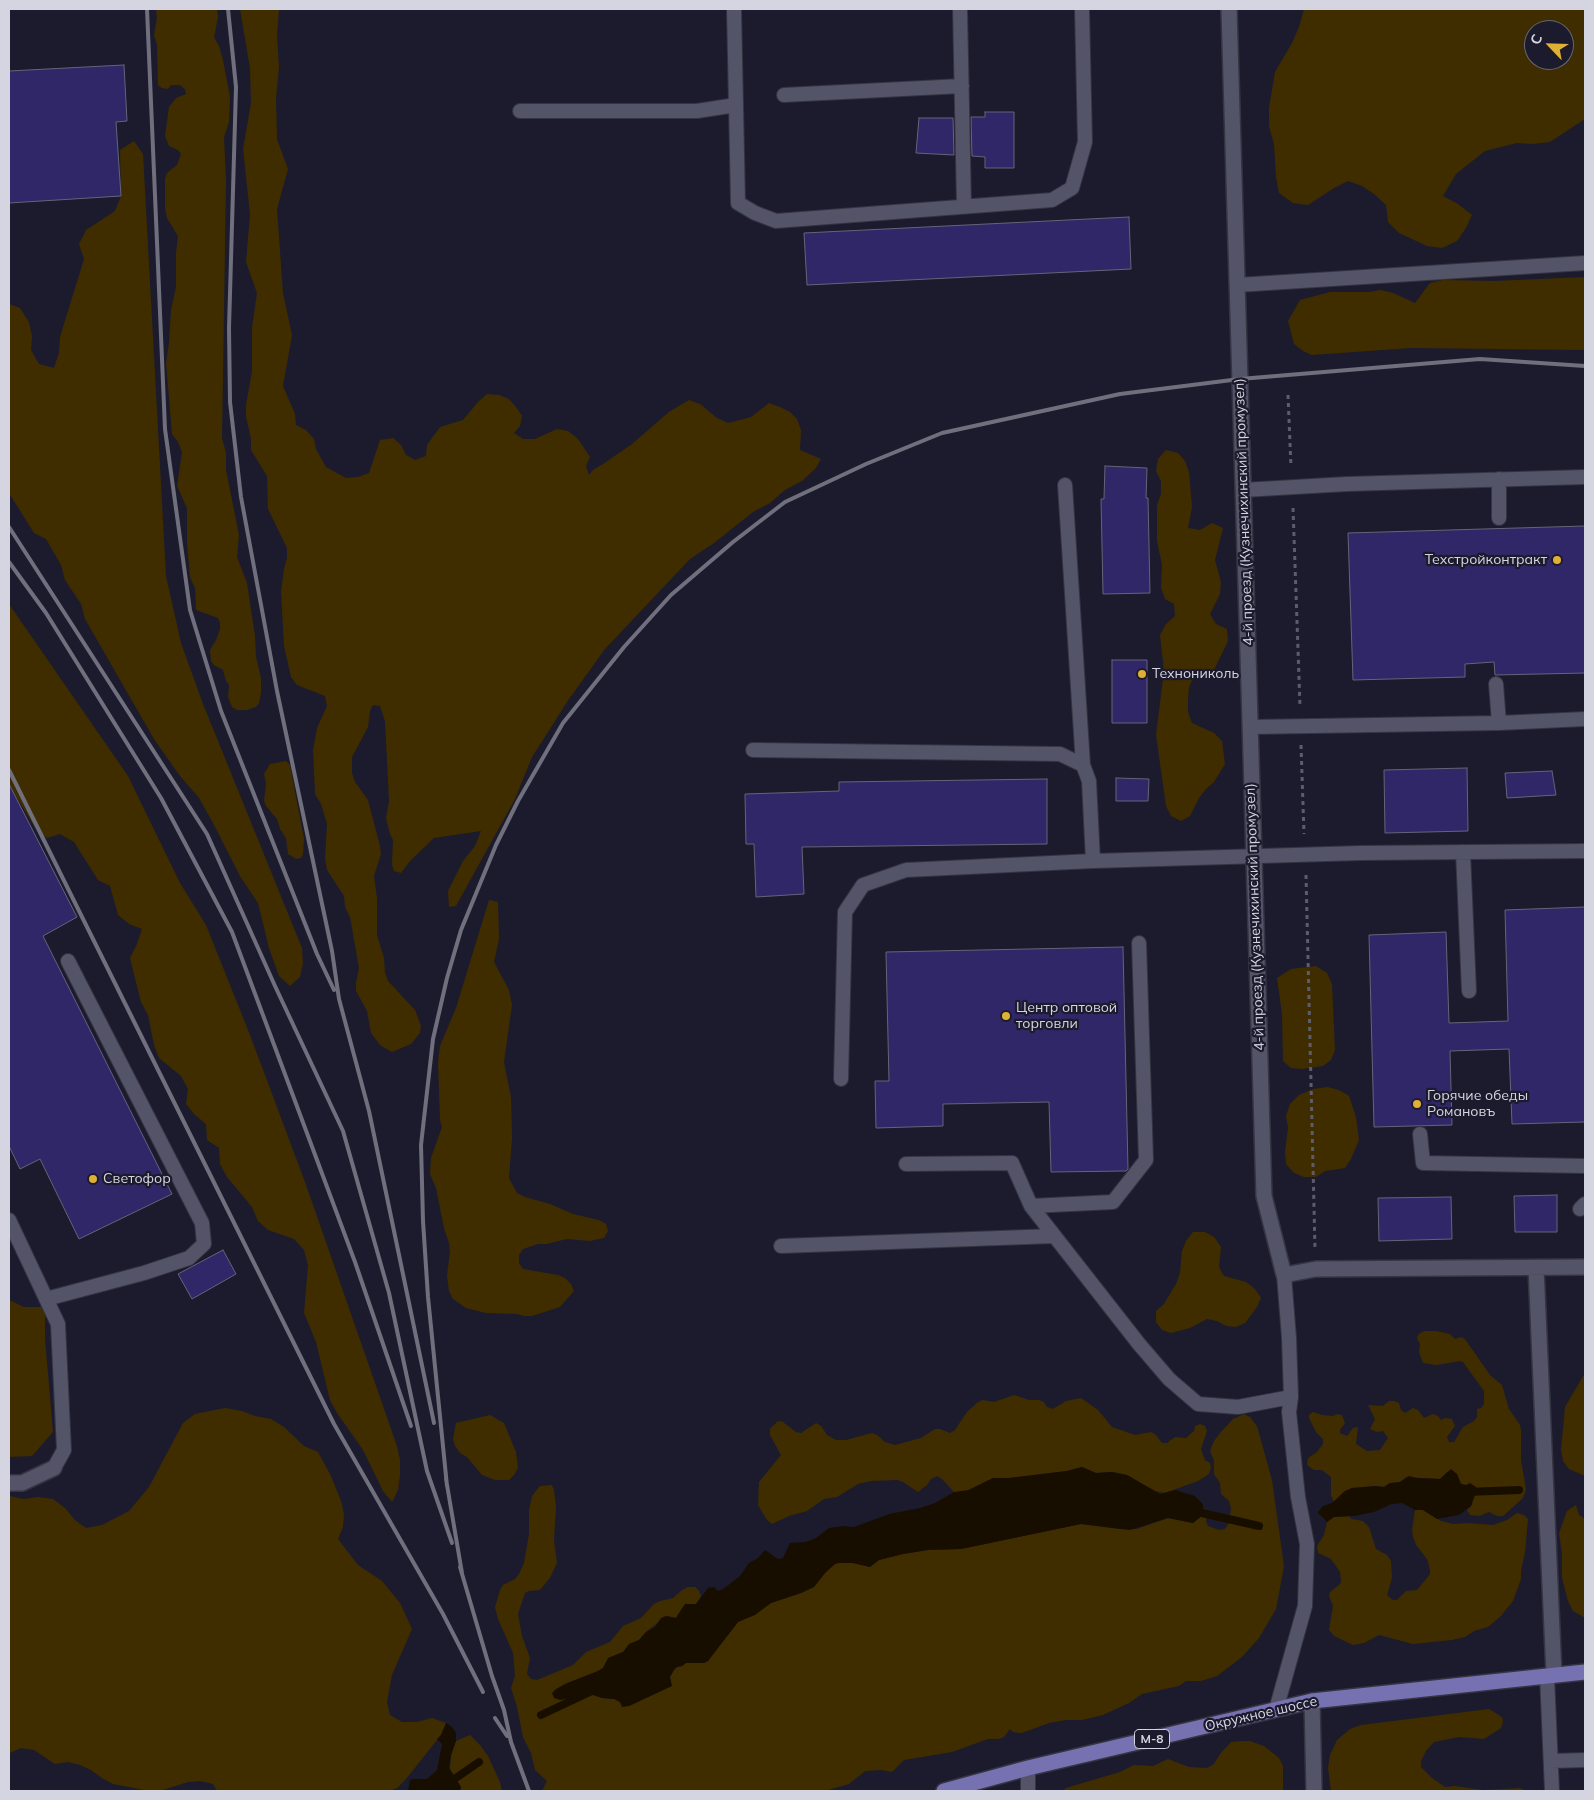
<!DOCTYPE html>
<meta charset="utf-8">
<style>
body{margin:0}
#map{position:relative;width:1594px;height:1800px;overflow:hidden;background:#1c1b2d;font-family:Mulish,sans-serif}
canvas{display:block}
.frame{position:absolute;inset:0;border:10px solid #d5d5e2;pointer-events:none}
.north{position:absolute;left:1524px;top:20px;width:50px;height:50px;box-sizing:border-box;background:#1c1b2d;border:1px solid #666575;border-radius:50%;rotate:294deg;font-size:14px;font-weight:700;line-height:20px;text-align:center;color:#d5d5e2}
.north::after{content:'';display:block;margin:auto;width:18px;height:22px;background:#e0b034;clip-path:polygon(50% 0,100% 100%,50% 72%,0 100%)}
</style>
<div id="map">
<canvas width="1594" height="1800"></canvas>
<div class="frame"></div>
<div class="north">С</div>
</div>
<script>
const ctx = document.querySelector('canvas').getContext('2d');
ctx.lineJoin = 'round';
function fillPath(path, color) {
  ctx.fillStyle = color;
  ctx.fill(path, 'evenodd');
}
function poly(rows) {
  const path = new Path2D();
  for (const r of rows) {
    path.moveTo(r[0], r[1]);
    for (let i = 2; i < r.length; i += 2) path.lineTo(r[i], r[i + 1]);
  }
  return path;
}
function trace(path, color, width, dash) {
  ctx.strokeStyle = color;
  ctx.lineWidth = width;
  ctx.lineCap = dash ? 'butt' : 'round';
  ctx.setLineDash(dash || []);
  ctx.stroke(path);
}
function write(font, color, halo, rows, align = 'center') {
  ctx.font = font + ' Mulish,sans-serif';
  ctx.lineWidth = 4.5;
  ctx.setLineDash([]);
  ctx.textBaseline = 'middle';
  ctx.strokeStyle = halo;
  ctx.fillStyle = color;
  for (const [text, x, y, turn = 0] of rows) {
    ctx.save();
    ctx.translate(x, y);
    ctx.rotate((+turn || 0) * Math.PI / 180);
    ctx.textAlign = isNaN(turn) ? turn : align;
    if (halo) ctx.strokeText(text, 0, 0);
    ctx.fillText(text, 0, 0);
    ctx.restore();
  }
}
fillPath(poly([
 [156,9,217,9,218,17,214,37,219,46,223,60,230,97,229,122,224,137,226,180,222,438,226,453,226,470,239,535,237,557,247,583,255,636,256,657,261,678,261,693,259,703,256,707,247,710,237,710,232,707,228,697,229,685,226,681,223,670,214,665,211,661,210,650,216,640,220,629,220,623,218,618,196,610,195,588,190,577,187,544,187,508,177,486,182,452,178,442,172,434,166,363,169,343,171,310,176,287,176,253,178,236,167,218,165,208,165,179,167,173,177,165,181,154,178,150,169,146,165,136,169,107,176,98,186,94,185,89,180,85,171,85,168,89,162,88,158,85,157,45,154,35,157,18],
 [240,9,279,9,277,36,279,67,276,98,277,139,288,169,277,209,283,293,292,335,283,386,295,414,296,425,306,430,314,439,316,449,326,467,346,478,358,477,369,473,380,440,393,438,401,445,406,455,415,460,426,456,427,445,440,427,463,420,478,402,487,394,499,395,509,399,516,407,522,416,520,426,514,433,523,439,535,439,557,429,568,431,578,439,590,457,586,466,589,475,593,470,603,464,632,444,669,412,689,400,700,404,717,418,728,423,751,417,769,403,780,407,790,412,797,419,801,430,800,450,821,459,816,468,802,481,785,490,770,503,753,512,714,543,690,559,605,649,569,699,532,757,515,799,456,906,449,907,448,891,463,861,475,846,481,831,434,838,410,861,401,873,394,871,392,864,393,840,390,834,386,818,389,801,385,721,380,706,373,705,370,711,368,727,352,757,352,773,355,782,368,800,380,846,381,854,374,876,377,898,377,935,384,958,385,973,388,981,415,1010,421,1026,420,1033,411,1044,392,1052,380,1045,371,1033,367,1011,356,991,356,983,359,968,350,917,345,907,344,896,327,870,325,859,327,824,321,804,315,794,313,750,317,728,327,706,325,696,297,685,291,677,284,646,281,592,284,569,287,558,287,548,268,509,267,476,251,450,251,439,246,416,246,405,252,371,252,328,257,293,246,262,250,214,243,149,251,103,250,68],
 [1304,9,1585,9,1585,119,1550,142,1533,144,1517,143,1485,151,1456,174,1443,196,1458,204,1472,215,1466,228,1457,241,1442,248,1427,246,1399,233,1388,222,1386,205,1374,194,1362,186,1348,181,1334,188,1308,205,1293,203,1279,193,1276,177,1274,144,1269,126,1269,108,1275,72,1292,43,1299,27],
 [1534,30,1564,30,1564,60,1534,60],
 [134,141,143,154,166,576,181,643,203,704,302,948,303,963,300,977,290,986,279,976,269,948,258,903,240,876,213,823,199,798,180,776,154,739,85,619,81,604,65,580,61,565,46,539,34,533,9,493,9,304,20,308,29,322,32,336,31,350,39,364,54,368,59,353,60,337,84,259,79,244,86,230,115,211,121,196,120,150],
 [1585,277,1585,350,1411,348,1312,355,1303,351,1294,344,1288,321,1300,300,1330,292,1368,292,1381,290,1393,293,1415,303,1430,283,1443,280,1494,281],
 [1166,450,1178,453,1185,461,1189,472,1192,507,1188,528,1200,530,1212,523,1223,528,1215,560,1221,582,1220,594,1210,614,1216,624,1227,629,1228,641,1214,670,1203,673,1193,678,1189,687,1188,699,1188,712,1192,723,1214,733,1222,741,1225,764,1214,782,1206,789,1199,798,1190,816,1181,821,1171,816,1166,806,1156,735,1164,671,1160,635,1166,624,1175,616,1174,604,1165,599,1161,588,1162,565,1157,541,1157,505,1161,494,1161,481,1156,471,1158,459],
 [9,604,128,776,180,883,206,925,250,1035,305,1182,397,1446,400,1460,400,1475,398,1490,392,1502,383,1491,363,1450,337,1413,330,1400,316,1342,304,1313,308,1265,304,1250,294,1239,268,1230,258,1221,252,1207,227,1177,220,1164,219,1148,207,1140,206,1124,195,1115,186,1104,188,1089,181,1076,159,1058,154,1045,148,1015,141,1002,130,958,137,944,142,929,129,924,118,915,110,886,98,880,74,842,60,834,47,838,36,829,9,785],
 [286,761,290,765,304,839,303,854,301,858,296,859,288,854,286,838,280,829,277,819,266,806,264,801,266,784,264,774,270,764],
 [489,900,498,902,499,939,494,962,509,990,512,1005,504,1062,511,1097,512,1138,509,1178,517,1193,525,1197,550,1204,573,1214,599,1220,606,1224,608,1231,604,1238,590,1241,567,1239,546,1244,538,1244,523,1249,519,1255,519,1263,523,1269,558,1275,565,1278,571,1284,574,1291,560,1307,532,1316,524,1316,517,1314,486,1313,466,1308,453,1299,449,1291,447,1276,450,1251,449,1243,444,1228,436,1188,430,1174,431,1158,442,1127,440,1120,438,1062,440,1046,456,1008],
 [1316,966,1327,973,1332,984,1335,1050,1331,1060,1323,1066,1302,1069,1291,1068,1283,1061,1282,1014,1277,978,1291,969],
 [1327,1087,1339,1090,1349,1096,1356,1117,1359,1140,1351,1159,1345,1168,1325,1171,1316,1177,1304,1177,1294,1173,1286,1164,1285,1152,1288,1128,1286,1116,1290,1104,1299,1095,1313,1089],
 [1193,1232,1205,1232,1214,1237,1221,1247,1219,1267,1224,1276,1246,1282,1255,1289,1261,1298,1257,1307,1245,1323,1236,1327,1226,1326,1217,1321,1207,1319,1190,1328,1171,1333,1162,1330,1156,1322,1156,1311,1164,1304,1176,1284,1180,1273,1182,1251,1186,1241],
 [9,1300,24,1307,45,1307,45,1339,53,1432,32,1456,9,1457],
 [1424,1331,1436,1331,1450,1334,1455,1339,1461,1337,1465,1339,1490,1375,1502,1385,1509,1409,1520,1425,1521,1430,1521,1460,1526,1489,1523,1498,1503,1516,1497,1516,1489,1512,1479,1516,1470,1515,1467,1510,1471,1506,1476,1490,1461,1484,1457,1474,1447,1472,1440,1479,1406,1477,1400,1482,1388,1484,1384,1487,1376,1486,1352,1488,1345,1491,1334,1502,1331,1495,1331,1477,1322,1470,1314,1470,1307,1465,1308,1458,1317,1452,1323,1444,1323,1439,1316,1432,1309,1418,1309,1415,1313,1412,1322,1415,1333,1416,1337,1414,1342,1415,1345,1423,1340,1430,1340,1433,1347,1436,1353,1428,1358,1427,1356,1444,1367,1451,1380,1450,1388,1438,1383,1431,1377,1432,1370,1429,1375,1419,1368,1405,1383,1406,1389,1401,1394,1401,1399,1403,1401,1410,1405,1413,1413,1408,1418,1410,1424,1418,1433,1414,1438,1416,1441,1420,1445,1418,1452,1419,1455,1426,1447,1437,1449,1442,1454,1442,1463,1427,1474,1421,1477,1417,1477,1409,1481,1408,1484,1404,1484,1391,1463,1362,1460,1361,1437,1365,1423,1363,1419,1352,1420,1344,1417,1338,1419,1334],
 [1585,1373,1585,1476,1569,1469,1563,1461,1561,1450,1565,1407],
 [1014,1395,1029,1400,1039,1400,1044,1402,1047,1407,1053,1409,1066,1401,1081,1398,1098,1410,1112,1427,1135,1435,1151,1432,1156,1435,1162,1443,1167,1443,1175,1437,1186,1438,1194,1431,1195,1426,1200,1424,1205,1426,1207,1431,1201,1449,1205,1460,1210,1463,1211,1468,1209,1474,1198,1481,1165,1493,1155,1491,1127,1475,1112,1472,1096,1473,1082,1467,1067,1471,1009,1478,993,1478,964,1492,954,1492,942,1479,937,1476,931,1479,927,1485,918,1492,903,1482,897,1480,871,1481,858,1484,837,1497,824,1499,807,1511,789,1516,772,1524,767,1520,758,1505,759,1482,781,1455,770,1435,770,1429,778,1421,783,1422,796,1432,801,1433,816,1423,821,1426,827,1435,836,1440,846,1440,872,1433,877,1435,885,1442,895,1445,921,1438,935,1429,940,1429,950,1433,955,1430,967,1412,978,1402,983,1400,994,1402],
 [225,1408,242,1411,255,1416,271,1419,284,1427,304,1446,318,1452,331,1476,341,1501,344,1514,343,1527,338,1539,358,1565,382,1581,400,1603,412,1629,392,1675,387,1702,390,1715,402,1722,417,1722,432,1718,446,1723,441,1735,406,1779,397,1788,390,1791,217,1791,213,1784,200,1781,188,1782,163,1790,150,1791,113,1784,102,1778,91,1770,80,1765,68,1762,55,1764,34,1750,21,1748,10,1753,9,1758,9,1496,24,1499,38,1497,53,1499,65,1508,75,1520,86,1528,102,1525,129,1511,149,1487,183,1423,195,1414],
 [1244,1414,1250,1417,1257,1426,1272,1480,1284,1566,1276,1609,1259,1638,1242,1657,1217,1676,1201,1681,1186,1681,1179,1686,1142,1694,1129,1703,1103,1715,1082,1720,1066,1720,1049,1723,1022,1733,1013,1732,1010,1729,1004,1737,999,1739,988,1739,952,1752,904,1760,892,1772,881,1770,865,1771,849,1784,828,1790,542,1791,547,1781,535,1770,531,1753,523,1737,517,1707,511,1688,515,1676,513,1653,498,1619,495,1607,500,1590,503,1585,515,1579,519,1574,524,1563,529,1534,529,1510,532,1496,540,1486,552,1485,554,1490,556,1507,554,1540,557,1563,550,1578,540,1590,529,1591,525,1593,518,1614,522,1636,530,1658,527,1674,531,1679,537,1680,573,1665,586,1652,610,1642,623,1626,641,1618,654,1604,660,1601,673,1598,682,1590,688,1587,695,1587,699,1591,701,1596,696,1604,690,1604,682,1608,676,1618,666,1616,646,1632,639,1640,630,1644,623,1652,609,1658,603,1668,598,1671,565,1684,560,1700,590,1694,602,1698,614,1699,629,1706,671,1686,670,1677,674,1669,677,1667,682,1666,686,1663,704,1663,708,1661,738,1622,771,1603,801,1593,814,1587,825,1573,835,1564,839,1563,853,1563,870,1567,879,1560,903,1554,928,1550,961,1549,1081,1524,1119,1529,1137,1529,1168,1518,1193,1523,1203,1515,1203,1510,1207,1511,1206,1521,1208,1526,1219,1530,1225,1529,1229,1523,1231,1508,1229,1501,1221,1494,1220,1483,1214,1474,1214,1461,1210,1451,1214,1441,1221,1432,1233,1419],
 [490,1415,504,1423,516,1452,518,1468,514,1475,509,1480,495,1480,482,1475,467,1457,460,1453,455,1446,453,1439,456,1423],
 [1576,1505,1579,1515,1585,1519,1585,1618,1573,1611,1568,1601,1562,1578,1562,1554,1559,1533,1567,1511],
 [1415,1510,1423,1510,1441,1521,1453,1524,1467,1523,1493,1525,1507,1520,1517,1513,1524,1515,1528,1519,1525,1552,1521,1571,1521,1579,1513,1601,1500,1617,1488,1627,1474,1631,1465,1637,1452,1640,1413,1644,1379,1635,1364,1643,1353,1645,1334,1636,1329,1630,1333,1606,1329,1596,1330,1592,1340,1584,1341,1581,1340,1572,1331,1559,1318,1553,1317,1546,1324,1535,1327,1522,1334,1517,1349,1516,1351,1519,1363,1521,1369,1527,1376,1549,1387,1555,1391,1561,1392,1578,1387,1595,1393,1600,1397,1600,1406,1591,1417,1590,1430,1574,1430,1570,1427,1559,1416,1545,1413,1537,1412,1530],
 [1489,1709,1502,1717,1503,1722,1501,1728,1484,1739,1459,1737,1434,1742,1426,1751,1421,1761,1421,1767,1432,1778,1445,1787,1455,1786,1483,1790,1520,1788,1526,1791,1331,1791,1328,1768,1330,1755,1337,1740,1350,1729,1361,1725],
 [470,1735,480,1745,488,1756,500,1782,502,1791,460,1791,461,1787,450,1769,451,1755,456,1741],
 [1242,1741,1250,1741,1264,1746,1279,1758,1283,1766,1283,1791,1062,1791,1066,1788,1120,1772,1134,1765,1153,1766,1168,1759,1189,1767,1207,1768,1214,1764,1220,1754,1231,1742]
]), '#3f2d00');
fillPath(poly([
 [1082,1467,1096,1473,1112,1472,1127,1475,1160,1494,1175,1490,1195,1496,1203,1504,1203,1515,1193,1523,1168,1518,1130,1530,1081,1524,961,1549,928,1550,903,1554,879,1560,870,1567,853,1563,839,1563,835,1564,825,1573,814,1587,801,1593,771,1603,755,1615,738,1622,708,1661,704,1663,686,1663,682,1666,677,1667,674,1670,670,1677,672,1686,629,1706,622,1707,620,1702,614,1699,602,1698,590,1694,560,1700,554,1698,552,1693,556,1689,565,1684,598,1671,603,1668,608,1658,623,1652,629,1644,639,1640,646,1632,655,1627,661,1618,666,1616,676,1618,685,1604,696,1604,708,1588,714,1587,718,1591,723,1589,740,1576,749,1563,758,1558,765,1550,778,1559,783,1558,790,1543,806,1542,816,1538,829,1528,844,1526,854,1527,889,1514,920,1508,935,1503,954,1492,969,1490,993,1478,1009,1478,1067,1471],
 [1451,1469,1457,1474,1461,1484,1466,1485,1470,1483,1476,1487,1475,1495,1471,1506,1459,1515,1437,1519,1423,1510,1415,1510,1402,1503,1392,1504,1374,1512,1354,1516,1334,1517,1327,1522,1319,1514,1318,1512,1323,1506,1332,1503,1345,1491,1352,1488,1376,1486,1384,1487,1390,1483,1400,1482,1409,1476,1416,1478,1440,1479],
 [446,1723,452,1727,456,1733,456,1741,451,1755,449,1768,461,1787,460,1791,408,1791,410,1780,413,1779,427,1779,437,1770,442,1744,437,1739,441,1735]
]), '#180e00');
trace(poly([
 [1466,1492,1519,1490],
 [1193,1511,1259,1526],
 [541,1715,592,1691],
 [437,1791,479,1762]
]), '#180e00', 8);
const building = poly([
 [124,65,127,121,116,122,121,196,9,203,9,71,124,65],
 [985,112,1014,112,1014,168,985,168,985,157,972,156,971,117,985,117,985,112],
 [919,118,953,118,954,155,916,153,919,118],
 [1129,217,1131,269,807,285,804,233,1129,217],
 [1105,466,1147,468,1146,498,1148,498,1150,593,1103,594,1101,499,1104,499,1105,466],
 [1585,526,1585,673,1495,675,1494,662,1465,664,1465,677,1353,680,1348,533,1585,526],
 [1112,660,1147,660,1147,723,1112,723,1112,660],
 [1467,768,1468,831,1385,833,1384,770,1467,768],
 [1552,771,1556,795,1507,798,1505,773,1552,771],
 [1116,778,1149,779,1148,801,1116,801,1116,778],
 [1047,779,1047,844,802,847,804,894,756,897,754,844,746,844,745,794,839,791,839,782,1047,779],
 [9,784,77,917,43,936,172,1194,79,1239,40,1159,20,1169,9,1146,9,784],
 [1585,907,1585,1122,1512,1124,1509,1049,1450,1051,1452,1125,1374,1127,1369,935,1446,932,1449,1023,1508,1021,1505,910,1585,907],
 [1123,947,1128,1169,1126,1171,1051,1172,1049,1102,943,1104,943,1126,876,1128,875,1081,889,1081,886,952,1123,947],
 [1557,1195,1557,1232,1515,1232,1514,1196,1557,1195],
 [1451,1197,1452,1239,1379,1241,1378,1198,1451,1197],
 [223,1250,236,1274,192,1299,178,1274,223,1250]
]);
fillPath(building, '#302768');
trace(building, '#646479', 1);
const service = poly([
 [734,9,738,203,755,213,776,221,1052,200,1072,188,1085,142,1082,9],
 [960,9,964,206],
 [784,95,962,86],
 [520,111,697,111,736,105],
 [1237,285,1585,263],
 [1065,485,1083,765],
 [1243,490,1347,484,1585,477],
 [1499,518,1499,479],
 [1496,684,1499,723],
 [1250,727,1499,723,1585,719],
 [753,750,1060,754,1083,765,1089,781,1093,861],
 [1463,852,1469,991],
 [841,1079,845,912,863,885,906,870,1093,861,1361,853,1585,851],
 [1420,1134,1423,1163,1585,1166],
 [906,1164,1012,1163,1031,1206,1139,1344,1169,1379,1198,1404,1238,1407,1291,1397],
 [1031,1206,1113,1202,1146,1160,1139,943],
 [1580,1209,1585,1204],
 [9,1220,58,1324,64,1450,54,1468],
 [781,1246,1054,1236],
 [46,1299,144,1273,189,1258,204,1244,202,1223,68,961],
 [1547,1676,1552,1791],
 [1276,1710,1305,1606,1307,1544,1298,1497,1289,1412,1291,1397,1289,1338,1284,1275],
 [1551,1761,1585,1760],
 [1028,1791,1028,1768]
]);
const minor = poly([
 [1229,9,1264,1196,1284,1275,1316,1269,1585,1267],
 [1536,1268,1554,1675],
 [9,1483,22,1483,54,1468],
 [1312,1701,1314,1791]
]);
const primary = poly([
 [944,1791,1028,1768,1312,1701,1585,1672]
]);
trace(service, '#343442', 16);
trace(minor, '#343442', 18);
trace(primary, '#343442', 18);
trace(poly([
 [1288,395,1291,467],
 [1293,508,1300,706],
 [1301,745,1304,834],
 [1306,875,1315,1249]
]), '#5d5c6d', 3, [4, 4]);
trace(service, '#545468', 14);
trace(minor, '#545468', 15);
trace(primary, '#7671b1', 15);
trace(poly([
 [147,9,165,429,190,610,221,711,317,954,334,990],
 [228,9,236,87,229,328,230,402,241,497,277,691,332,951,339,999,369,1111,434,1423],
 [9,527,207,834,275,986,343,1131,389,1293,427,1471,452,1543],
 [9,562,46,613,161,798,232,932,355,1262,411,1426],
 [9,770,334,1424,443,1614,483,1692],
 [446,1479,462,1573],
 [447,1486,428,1297,423,1221,421,1145,433,1039,447,978,461,930,496,845,518,801,563,723,624,647,671,595,733,542,785,502,866,464,942,433,1120,394,1240,379,1480,359,1585,366],
 [460,1567,492,1676,504,1710,511,1742,529,1791],
 [495,1718,507,1736]
]), '#6f6f7e', 4);
for (const [x, y, r, color] of [
 [1557,560,5,"#e0b034"],
 [1142,674,5,"#e0b034"],
 [1006,1016,5,"#e0b034"],
 [1417,1104,5,"#e0b034"],
 [93,1179,5,"#e0b034"]
]) {
  const dot = new Path2D();
  dot.arc(x, y, r, 0, 2 * Math.PI);
  ctx.fillStyle = color;
  ctx.fill(dot);
  trace(dot, '#1c1b2d', 2);
}
for (const [x, y, w] of [
 [1152,1739,35]
]) {
  const box = new Path2D();
  box.roundRect(x - w / 2, y - 9.5, w, 19, 4);
  ctx.fillStyle = '#1c1b2d';
  ctx.fill(box);
  trace(box, '#d5d5e2', 1);
}
write('bold 12px', '#d5d5e2', null, [
 ["М-8",1152,1739]
]);
write('14px', '#d5d5e2', '#1c1b2d', [
 ["4-й проезд (Кузнечихинский промузел)",1244,512,-92],
 ["4-й проезд (Кузнечихинский промузел)",1255,917,-92],
 ["Окружное шоссе",1261,1714,-13]
]);
write('14px', '#d5d5e2', '#1c1b2d', [
 ["Техстройконтракт",1547,560,"right"],
 ["Технониколь",1152,674],
 ["Центр оптовой",1016,1008],
 ["торговли",1016,1024],
 ["Горячие обеды",1427,1096],
 ["Романовъ",1427,1112],
 ["Светофор",103,1179]
], 'left');
</script>
